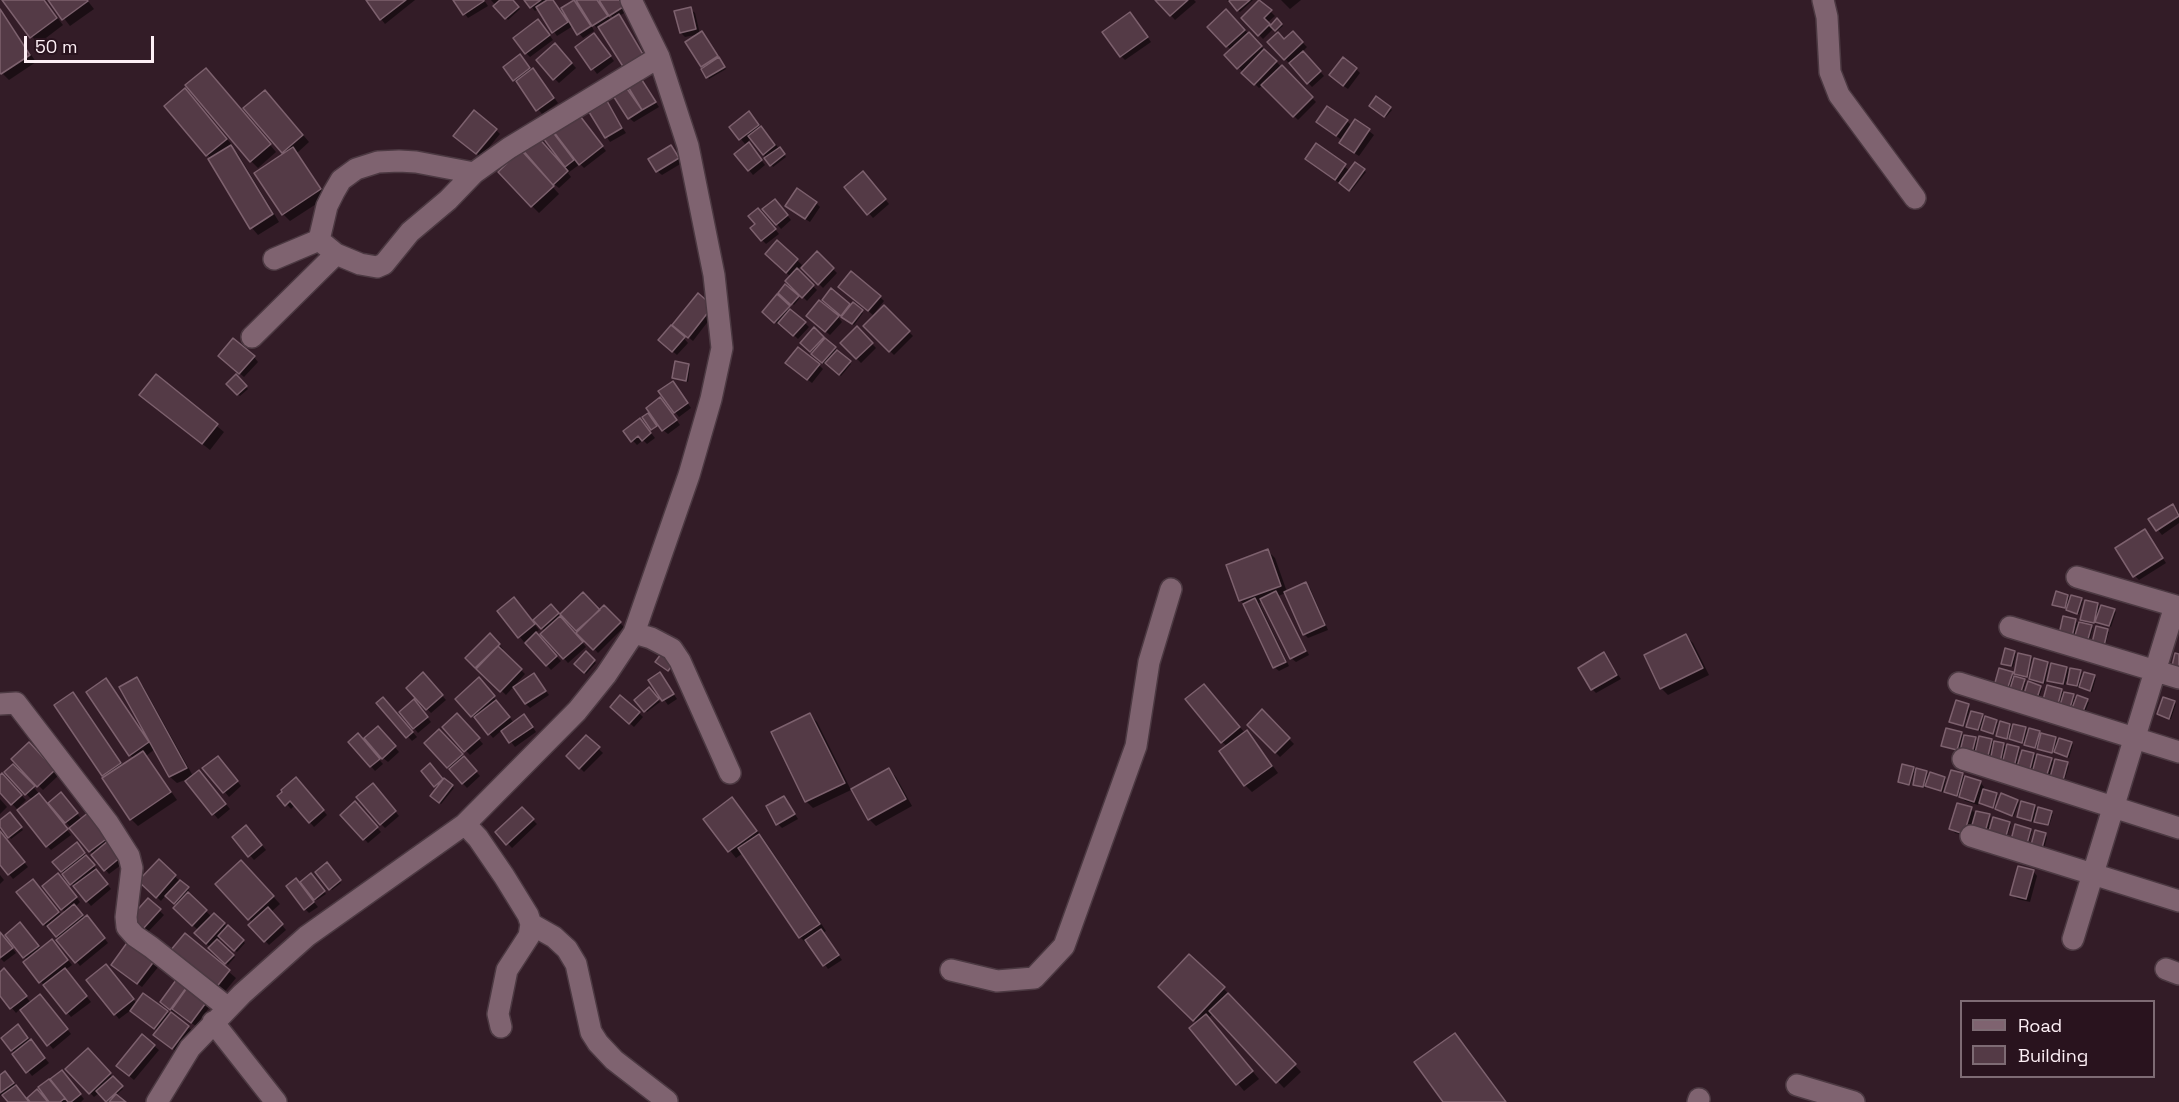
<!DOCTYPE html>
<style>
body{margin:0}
#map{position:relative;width:2179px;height:1102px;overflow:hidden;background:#331c27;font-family:"Space Grotesk",sans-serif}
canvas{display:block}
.legend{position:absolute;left:1960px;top:1000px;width:195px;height:78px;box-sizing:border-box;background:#29131e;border:2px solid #7e6b74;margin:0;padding:8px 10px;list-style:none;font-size:18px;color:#fdeff5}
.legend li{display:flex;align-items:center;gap:12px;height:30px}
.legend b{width:30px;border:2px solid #7e6b74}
.scale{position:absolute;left:24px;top:36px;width:130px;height:27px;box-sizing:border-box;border:3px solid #fdeff5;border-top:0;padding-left:8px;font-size:18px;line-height:21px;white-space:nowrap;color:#fdeff5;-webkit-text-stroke:4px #29131e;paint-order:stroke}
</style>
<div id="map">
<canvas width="2179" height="1102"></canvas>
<ul class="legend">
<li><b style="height:8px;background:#7f6370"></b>Road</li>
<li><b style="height:16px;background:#543a46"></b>Building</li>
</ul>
<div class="scale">50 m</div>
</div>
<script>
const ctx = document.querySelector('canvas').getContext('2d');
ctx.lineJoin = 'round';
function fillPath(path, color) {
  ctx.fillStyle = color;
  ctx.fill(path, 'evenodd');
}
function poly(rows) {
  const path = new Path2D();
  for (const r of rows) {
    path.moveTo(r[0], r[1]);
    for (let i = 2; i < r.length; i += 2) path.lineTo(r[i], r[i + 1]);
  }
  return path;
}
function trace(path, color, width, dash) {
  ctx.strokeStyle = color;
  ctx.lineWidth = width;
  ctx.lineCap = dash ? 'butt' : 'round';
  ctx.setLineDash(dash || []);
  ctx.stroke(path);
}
fillPath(poly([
 [4,0,44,0,63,25,38,44],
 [50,0,87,0,94,9,70,26],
 [368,0,415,0,385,24,367,1],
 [454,0,484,0,488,6,468,18],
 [491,0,511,0,520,9,508,20],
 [526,0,552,0,560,10,574,2,572,0,619,0,626,12,619,16,648,60,600,28,598,29,589,20,594,31,583,38,573,26,557,36,538,9,535,11],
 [581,5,589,17,586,19,578,7],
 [606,10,614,19,611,21],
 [1157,0,1194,0,1196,2,1175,20],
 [1227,0,1253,0,1240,12],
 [1281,0,1301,0,1290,9],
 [1260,1,1275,16,1267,23,1271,27,1277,20,1283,26,1277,31,1274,28,1263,39,1243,18],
 [0,9,36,62,9,80,0,71],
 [690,9,695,13,700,34,685,37,681,33],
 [1226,11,1316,102,1298,120,1263,85,1259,88,1226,55,1231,50,1209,27],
 [1134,18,1151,42,1125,60,1121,56],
 [542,25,553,40,530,57,526,53],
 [702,33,726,69,709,79,687,43],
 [1293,33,1307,47,1302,52,1324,76,1312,87,1269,42,1284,41],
 [598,40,614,61,597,74,577,47],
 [559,49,576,68,559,83,554,78],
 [524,61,538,75,558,103,542,114,505,68],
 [1356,69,1360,73,1348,89,1335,80],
 [213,77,276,152,258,168,251,161],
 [640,79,659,107,634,122,629,118,625,88,633,95],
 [191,97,233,146,232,148,238,154,279,222,258,235,252,228,211,159,166,106],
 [272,98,309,142,297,153,327,197,290,221,283,214,256,173,285,154,246,108],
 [606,103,626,133,610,142,591,113],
 [1373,108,1390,108,1392,110,1386,117],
 [577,114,606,151,584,168,580,164,568,173,571,177,559,188,554,184,564,165,545,138],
 [753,117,786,157,773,167,752,138,745,144,731,127],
 [1347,121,1352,126,1356,121,1374,135,1359,156,1345,147,1342,140,1322,126],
 [496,130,500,134,481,157,460,140],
 [1317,145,1350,171,1355,164,1366,172,1351,191,1311,163],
 [671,147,682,163,662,175,657,171],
 [753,149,765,165,753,175,736,154],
 [528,159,559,194,539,213,532,206],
 [867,177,889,204,873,218,846,187],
 [816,203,820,207,810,222,791,210],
 [779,205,791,220,781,229,764,209],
 [763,214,779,234,766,244,762,240,757,224],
 [778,242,802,265,797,270,817,290,807,301,787,281,791,277,767,254],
 [817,253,837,273,823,288,803,268],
 [785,286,799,299,794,305,780,292],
 [831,290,851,307,853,304,863,313,854,325,828,304],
 [844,291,880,297,884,301,873,315],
 [698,295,716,311,693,341,677,328,676,329,688,343,677,355,660,340],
 [778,296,809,327,798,339,782,324,780,326,764,312],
 [884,307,913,336,894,355,865,326],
 [838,317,842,322,830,335,812,320],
 [857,328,876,348,861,363,842,343],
 [814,329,851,364,841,376,826,362,824,364,802,343],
 [254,357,258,362,244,377,224,360],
 [689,365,690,367,688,382,674,378],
 [819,365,823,369,812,383,792,367],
 [156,376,224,432,210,450,148,401],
 [236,376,248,389,240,396,228,384],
 [677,387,691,408,679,417,675,412],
 [665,403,680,425,668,434,663,430],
 [644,424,655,438,647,444,643,440,637,445,625,432],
 [2173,506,2179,513,2179,523,2162,535,2150,520],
 [2145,531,2166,563,2139,580,2135,576],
 [1268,551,1275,558,1287,592,1306,584,1310,588,1328,630,1308,638,1304,634,1286,593,1278,596,1309,655,1296,662,1291,658,1263,601,1259,603,1289,666,1279,671,1274,667,1245,605,1240,600],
 [2068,596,2071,599,2083,601,2079,614,2053,604],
 [2086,602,2098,605,2101,608,2114,611,2116,612,2111,627,2096,620,2095,624,2083,621,2081,619],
 [518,603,539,630,534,633,561,661,551,670,527,643,531,639,530,637,524,642,499,611],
 [551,606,586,647,568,663,542,634,545,631,535,620],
 [604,607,624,627,598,653,562,614,600,612],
 [2064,618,2093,628,2088,646,2061,633],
 [2107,631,2109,632,2105,646,2095,644],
 [490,635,503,649,501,651,525,674,506,695,467,658],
 [1686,636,1693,643,1709,675,1668,695,1661,688],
 [2014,652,2016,654,2013,667,2004,665,2002,663],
 [586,653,596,663,586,674,576,664],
 [1604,654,1621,679,1596,693,1592,689],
 [2030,657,2032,659,2028,677,2017,675,2016,673],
 [2048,663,2049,665,2045,684,2032,681,2030,679],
 [2067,668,2071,672,2080,672,2082,674,2080,681,2094,677,2096,678,2092,692,2070,685,2066,681,2065,685,2049,680],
 [2012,673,2013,677,2026,682,2023,691,2040,687,2042,689,2037,704,1997,691],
 [660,674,677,699,668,705,650,680],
 [423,675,446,700,431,713,408,688],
 [534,675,549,695,530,708,526,704],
 [136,679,143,686,193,776,203,776,230,809,218,819,185,780,177,783,170,777,155,749,146,756,177,800,138,826,131,819,106,778,56,705,73,694,80,701,124,766,134,759,130,755,106,680,112,687,145,736,147,734],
 [483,684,514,723,528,720,536,732,515,747,502,730,493,738,477,719,472,716],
 [649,689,660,702,647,712,636,700],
 [2061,691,2077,699,2089,702,2084,715,2060,703,2060,705,2046,701],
 [1210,693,1245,733,1253,739,1278,773,1252,792,1245,785,1227,746,1222,742],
 [378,703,387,703,417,737,412,741],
 [2174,703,2176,704,2171,719,2159,714],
 [418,706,431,722,418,733,401,712],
 [1968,706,1970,708,1969,712,1998,723,1994,735,1984,731,1981,728,1980,731,1969,728,1968,726,1971,713,1969,712,1964,727,1950,722],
 [616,711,639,713,643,717,634,727],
 [1262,711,1294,744,1280,757,1249,725],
 [810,715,817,722,851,790,813,808,806,801],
 [462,720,483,744,470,755,444,727],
 [2010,725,2013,729,2025,728,2029,732,2039,732,2055,738,2059,742,2060,740,2072,744,2073,745,2069,758,2058,754,2054,750,2053,754,2041,750,2037,747,2037,749,2028,746,2024,742,2012,741,2009,737,2008,740,1999,737,1998,736],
 [439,731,480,776,467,788,426,743],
 [382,732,399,752,388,762,383,758],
 [1961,733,1963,736,1975,739,1979,743,1991,740,1995,744,2003,744,2007,748,2018,748,2020,750,2017,761,2020,762,2034,754,2038,758,2051,759,2056,764,2067,764,2069,766,2063,785,1964,752,1960,748,1959,751,1943,745],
 [586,737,603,753,584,772,568,756],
 [362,740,383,764,375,771,350,742],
 [29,744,59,775,43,790,27,774,25,776,71,835,51,850,47,846,32,800,6,772,16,763],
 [222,762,241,786,229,797,205,768],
 [430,765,443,780,454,788,441,804,432,796,438,788,423,772],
 [1913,768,1915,770,1910,786,1901,784,1899,782],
 [889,770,896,777,912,806,876,826,869,819],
 [1926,772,1928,774,1926,781,1945,778,1946,780,1943,792,1929,787,1925,784,1925,788,1914,784],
 [1952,772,1980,782,1984,787,1983,790,1996,794,1998,796,1994,808,1982,805,1979,802,1978,805,1965,801,1959,795,1958,797,1948,794,1946,792],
 [2,775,26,800,17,809,0,791,0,777],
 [300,784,327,815,314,827,295,805,291,809,279,796],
 [377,789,399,816,385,828,381,824],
 [784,797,798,819,782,828,778,824],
 [65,798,82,820,89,814,125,862,109,874,66,822],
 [0,799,7,807,0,814],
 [732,799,763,838,826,931,823,933,842,960,828,969,809,943,807,944,800,937,743,853,736,858,705,819],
 [2017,801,2019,803,2014,816,1997,809],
 [355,803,381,832,368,843,342,815],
 [2035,807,2038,810,2053,814,2049,826,2037,823,2033,819,2033,822,2019,817],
 [522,809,537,824,512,848,497,832],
 [1971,809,1976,814,1989,816,1991,818,1989,826,2009,823,2011,825,2007,837,1992,833,1988,828,1986,837,1969,837,1955,833,1951,829],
 [10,814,23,830,11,839,0,825,0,822],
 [2030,830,2032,832,2028,845,2012,839],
 [251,832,266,850,254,860,234,837],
 [0,833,28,867,13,879,0,863],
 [2045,835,2047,837,2044,849,2034,846],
 [81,849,111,889,91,906,62,871],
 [159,861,189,890,187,893,212,917,214,915,245,943,237,952,221,937,217,941,235,957,228,965,196,933,199,931,175,908,177,905,166,895,161,901,140,881],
 [327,864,341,883,332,890,317,872],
 [248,869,280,904,271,912,286,930,269,945,250,925,253,923,217,884],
 [2033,871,2037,876,2030,902,2017,899,2012,894],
 [0,875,4,880,0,884],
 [311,875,326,894,317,900,302,882],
 [62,879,80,902,75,907,85,919,91,921,108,943,80,966,50,927,48,929,44,924,19,892,37,885,62,916,66,913,62,909],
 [300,884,318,907,309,913,305,909],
 [148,900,164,915,147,933,132,918],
 [25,929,42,950,57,946,72,965,65,970,91,1002,71,1017,25,963,28,961,7,935],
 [0,933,16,953,4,962,0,958],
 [185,935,236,978,223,994,179,958],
 [129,942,159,966,142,987,117,969],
 [1189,956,1230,995,1301,1072,1284,1088,1213,1014,1208,1018,1259,1079,1244,1091,1192,1028,1197,1023,1160,987],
 [110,970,137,1004,167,1012,193,1031,177,1052,160,1039,158,1031,131,1010,119,1019,88,980],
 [0,974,9,975,31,1003,44,1000,71,1034,53,1049,20,1009,16,1013,0,994],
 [179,978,211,1005,196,1026,166,1007],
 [22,1031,49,1063,32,1076,3,1038],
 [1455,1035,1465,1045,1507,1102,1445,1102],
 [142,1036,159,1050,134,1080,122,1070],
 [88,1050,123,1089,116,1095,124,1102,108,1102,99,1093,94,1097,67,1069],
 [62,1072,84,1099,81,1102,10,1102,3,1094,0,1096,0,1077,5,1073,27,1099]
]), '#0007');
const building = poly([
 [2,0,44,0,57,18,30,38,2,0],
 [48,0,87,0,88,1,62,20,48,0],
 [366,0,406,0,380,20,366,0],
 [453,0,484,0,484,1,463,15,453,0],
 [500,0,513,0,519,7,505,19,493,6,500,0],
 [524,0,541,0,530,8,524,0],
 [547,0,553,0,568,22,552,33,536,7,547,0],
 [574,0,591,26,577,35,561,8,574,0],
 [576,0,597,0,608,16,592,26,576,0],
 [599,0,619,0,623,7,609,16,599,0],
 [1155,0,1188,0,1170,16,1155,0],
 [1230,0,1250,0,1237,11,1229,1,1230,0],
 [1259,0,1272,10,1264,18,1270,24,1258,36,1241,18,1259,0],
 [691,7,696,29,680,33,674,11,691,7],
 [0,9,30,55,1,74,0,73,0,9],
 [1226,9,1245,30,1226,47,1207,27,1226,9],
 [1130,12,1148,37,1120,57,1102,32,1130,12],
 [619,14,644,56,624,68,598,27,619,14],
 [1277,18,1282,24,1275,31,1270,26,1277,18],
 [538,19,550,35,525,54,513,38,538,19],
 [702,31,718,56,701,67,685,42,702,31],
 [1293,31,1303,42,1284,60,1267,42,1278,32,1284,39,1293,31],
 [1249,32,1262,46,1237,69,1224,55,1249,32],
 [594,33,611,56,591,70,575,47,594,33],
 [555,43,572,63,553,80,536,60,555,43],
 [1264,49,1277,61,1254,85,1241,73,1264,49],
 [1303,51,1321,71,1307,84,1289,63,1303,51],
 [520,54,530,68,513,81,503,67,520,54],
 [719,57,725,67,706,78,701,69,719,57],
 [1343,57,1357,68,1343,86,1329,75,1343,57],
 [1282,65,1313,97,1293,117,1261,85,1282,65],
 [206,68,271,144,250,162,185,85,206,68],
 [533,68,554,98,536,111,516,81,533,68],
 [640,77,656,102,642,110,627,85,640,77],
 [625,86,642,110,628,119,612,94,625,86],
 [185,88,227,139,206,156,164,106,185,88],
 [265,90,303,135,282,153,243,108,265,90],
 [1376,96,1391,107,1384,117,1369,106,1376,96],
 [607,101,622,128,605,138,589,112,607,101],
 [1327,106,1348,120,1336,136,1316,122,1327,106],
 [474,110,497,129,476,154,453,136,474,110],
 [749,111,759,125,739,140,729,127,749,111],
 [577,112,603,146,579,165,553,131,577,112],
 [1355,119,1370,129,1354,153,1339,143,1355,119],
 [761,126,775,145,763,155,748,136,761,126],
 [552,131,574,160,565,167,543,138,552,131],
 [536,135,568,171,553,185,521,148,536,135],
 [749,142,762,160,748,171,734,154,749,142],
 [1316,143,1346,164,1335,180,1305,159,1316,143],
 [231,145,273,214,250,229,208,159,231,145],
 [671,145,679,158,656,172,648,159,671,145],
 [293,147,321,189,282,215,254,173,293,147],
 [780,147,785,154,770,166,764,158,780,147],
 [521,150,554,186,531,207,498,172,521,150],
 [1355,162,1365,169,1349,191,1339,183,1355,162],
 [863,171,886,199,867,215,844,187,863,171],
 [797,188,817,202,805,219,785,206,797,188],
 [775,199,788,215,776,225,762,209,775,199],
 [758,208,776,229,761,241,750,228,755,224,748,216,758,208],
 [777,240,798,259,786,273,765,254,777,240],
 [817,251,834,268,818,285,801,268,817,251],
 [797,268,814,285,802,298,785,281,797,268],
 [851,271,881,296,868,311,838,287,851,271],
 [785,284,799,296,791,305,778,293,785,284],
 [831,288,850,304,841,316,822,300,831,288],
 [698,293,713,306,688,338,672,325,698,293],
 [777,294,790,306,774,323,762,312,777,294],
 [819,300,839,316,825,332,806,316,819,300],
 [853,302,863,310,852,324,841,317,853,302],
 [884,305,910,331,889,352,863,326,884,305],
 [790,309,806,322,793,336,778,323,790,309],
 [671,325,685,337,672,352,658,340,671,325],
 [857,326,873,343,856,359,840,343,857,326],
 [814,327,824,337,810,352,800,343,814,327],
 [233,338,255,356,239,374,218,356,233,338],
 [825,338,836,347,822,363,811,354,825,338],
 [798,347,820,364,807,380,785,363,798,347],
 [837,350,851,361,839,375,825,363,837,350],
 [675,361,689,364,686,381,672,378,675,361],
 [156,374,218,424,202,444,139,395,156,374],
 [236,374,247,386,237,395,226,384,236,374],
 [673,381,688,403,674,413,658,391,673,381],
 [660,397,677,420,662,431,646,408,660,397],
 [648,413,657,426,651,430,642,417,648,413],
 [640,418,651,433,642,441,638,436,631,442,623,431,640,418],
 [2173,504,2179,516,2156,531,2148,519,2173,504],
 [2145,529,2163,558,2133,577,2115,548,2145,529],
 [1268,549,1281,586,1239,601,1226,565,1268,549],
 [1306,582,1325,625,1303,635,1284,592,1306,582],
 [1276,591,1306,651,1290,659,1260,599,1276,591],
 [2056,591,2068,595,2065,608,2052,605,2056,591],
 [583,592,600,610,576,631,560,614,583,592],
 [2071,595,2082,598,2077,614,2066,610,2071,595],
 [514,597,535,624,518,638,497,611,514,597],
 [1255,598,1286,662,1273,668,1243,604,1255,598],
 [2085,600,2098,603,2094,623,2080,620,2085,600],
 [551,604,559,613,541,629,533,620,551,604],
 [604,605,621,622,593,650,576,633,604,605],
 [2101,605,2115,609,2109,626,2095,622,2101,605],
 [560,616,583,642,563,659,540,634,560,616],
 [2063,616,2076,619,2072,637,2059,634,2063,616],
 [2079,622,2092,625,2086,646,2073,642,2079,622],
 [2096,626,2108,629,2104,646,2092,643,2096,626],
 [536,632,557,656,546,666,525,643,536,632],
 [490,633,500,644,475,668,465,658,490,633],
 [1686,634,1703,668,1660,689,1644,655,1686,634],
 [498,646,522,669,500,692,476,669,498,646],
 [2005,648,2015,651,2011,666,2001,664,2005,648],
 [664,650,677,659,668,671,655,662,664,650],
 [586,651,595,660,584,673,574,664,586,651],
 [1604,652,1617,675,1591,690,1578,668,1604,652],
 [2018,653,2031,656,2027,677,2014,674,2018,653],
 [2175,653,2179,654,2179,672,2171,670,2175,653],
 [2034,658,2048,662,2043,683,2029,679,2034,658],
 [2051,663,2067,667,2063,684,2047,681,2051,663],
 [1999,668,2013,672,2006,693,1993,690,1999,668],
 [2070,668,2081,670,2077,686,2067,684,2070,668],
 [423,672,443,695,426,710,406,688,423,672],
 [660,672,674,694,662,701,648,680,660,672],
 [2084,672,2095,675,2090,691,2079,687,2084,672],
 [534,673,546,691,525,704,513,687,534,673],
 [2014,676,2025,679,2020,695,2009,692,2014,676],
 [137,677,187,768,169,777,119,687,137,677],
 [479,677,495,696,471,717,455,699,479,677],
 [106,678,149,742,129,756,86,692,106,678],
 [2028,681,2041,686,2035,704,2022,700,2028,681],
 [1204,684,1240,727,1221,743,1185,699,1204,684],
 [2047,685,2062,689,2058,704,2043,700,2047,685],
 [649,687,659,699,644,712,634,700,649,687],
 [73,692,121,763,102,776,54,705,73,692],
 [2064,692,2074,694,2070,708,2060,705,2064,692],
 [620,695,640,712,629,724,610,707,620,695],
 [2077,695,2088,699,2082,714,2071,711,2077,695],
 [383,697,413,732,406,738,376,703,383,697],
 [2163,697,2175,701,2169,719,2157,714,2163,697],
 [414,699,428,717,413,729,399,712,414,699],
 [496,700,510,717,488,735,474,717,496,700],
 [1956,700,1969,704,1963,726,1949,722,1956,700],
 [1262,709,1290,738,1275,753,1247,725,1262,709],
 [1971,711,1983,714,1978,730,1966,727,1971,711],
 [457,713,480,738,464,752,442,727,457,713],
 [810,713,845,783,805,802,771,732,810,713],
 [524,714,533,727,509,743,501,731,524,714],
 [1985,716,1997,720,1993,734,1981,730,1985,716],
 [2000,721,2010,724,2007,739,1996,736,2000,721],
 [2013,724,2026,727,2022,743,2009,739,2013,724],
 [378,726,396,746,382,759,364,738,378,726],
 [1946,728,1962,732,1957,750,1941,746,1946,728],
 [2029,728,2040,731,2035,748,2024,745,2029,728],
 [439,729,463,754,447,768,424,743,439,729],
 [1247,730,1272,766,1244,786,1219,751,1247,730],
 [358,733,380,759,370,767,348,742,358,733],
 [2041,733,2056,737,2052,753,2037,749,2041,733],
 [586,735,600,747,579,769,566,756,586,735],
 [1964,735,1976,737,1972,753,1960,751,1964,735],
 [1979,736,1992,739,1987,760,1974,757,1979,736],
 [2059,738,2072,742,2067,757,2054,752,2059,738],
 [1994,741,2004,743,2000,763,1990,761,1994,741],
 [29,742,55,770,37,787,11,759,29,742],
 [2007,744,2019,747,2013,771,2001,768,2007,744],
 [2022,750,2034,753,2028,777,2015,773,2022,750],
 [143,751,171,792,130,820,102,778,143,751],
 [2037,754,2052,758,2045,781,2031,777,2037,754],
 [218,756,238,781,223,793,202,768,218,756],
 [464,756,477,771,462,784,449,769,464,756],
 [2055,759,2068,762,2062,784,2049,781,2055,759],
 [430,763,443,779,434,787,421,771,430,763],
 [13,764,35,786,25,795,4,772,13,764],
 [1902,764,1914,767,1909,785,1898,782,1902,764],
 [889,768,906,799,868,820,851,789,889,768],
 [1916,768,1927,771,1923,787,1913,785,1916,768],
 [199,770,226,804,212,815,185,781,199,770],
 [1951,770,1963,773,1957,796,1944,792,1951,770],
 [1930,772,1945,777,1941,791,1925,786,1930,772],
 [2,773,22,795,11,805,0,793,0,775,2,773],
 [1965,776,1981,781,1974,802,1959,797,1965,776],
 [296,777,324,810,309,823,290,801,285,806,277,796,282,792,281,790,296,777],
 [444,778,453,785,439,803,430,796,444,778],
 [373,783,396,811,380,825,356,797,373,783],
 [1983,789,1997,793,1993,808,1979,803,1983,789],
 [61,792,78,813,65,823,48,803,61,792],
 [39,793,68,829,46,847,17,810,39,793],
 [2001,793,2018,800,2012,816,1995,809,2001,793],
 [784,796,795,814,776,825,766,806,784,796],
 [732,797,757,831,728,852,703,819,732,797],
 [355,801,378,827,363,840,340,815,355,801],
 [2021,801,2035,805,2031,821,2017,817,2021,801],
 [1957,803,1972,807,1964,834,1949,829,1957,803],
 [522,807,534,819,506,845,495,832,522,807],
 [2038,807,2052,811,2048,825,2034,822,2038,807],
 [1976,811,1990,814,1984,836,1970,832,1976,811],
 [10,812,22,827,8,838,0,827,0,820,10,812],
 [89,812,109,837,89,852,69,828,89,812],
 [1993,817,2010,822,2006,836,1989,831,1993,817],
 [2015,824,2031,829,2027,844,2011,840,2015,824],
 [246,825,262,845,248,857,232,837,246,825],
 [2035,830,2046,833,2042,848,2031,845,2035,830],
 [0,831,25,862,8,875,0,865,0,831],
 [759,834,820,924,799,938,738,848,759,834],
 [109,840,122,856,104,871,91,855,109,840],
 [77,842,85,853,61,872,52,862,77,842],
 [86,855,95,865,70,885,62,874,86,855],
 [159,859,176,875,156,898,138,881,159,859],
 [241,860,274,896,248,920,215,884,241,860],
 [327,862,341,880,329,890,315,872,327,862],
 [2018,866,2034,870,2026,899,2010,895,2018,866],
 [96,869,108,884,86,902,73,886,96,869],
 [58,873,77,897,61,910,42,886,58,873],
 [311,873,325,891,314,900,300,882,311,873],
 [296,878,314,902,304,910,286,886,296,878],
 [33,879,59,912,43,925,16,892,33,879],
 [180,880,189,887,174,904,165,896,180,880],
 [188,892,207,910,192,926,173,908,188,892],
 [148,898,161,909,142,930,130,918,148,898],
 [74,904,83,915,56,937,47,926,74,904],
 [268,907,283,924,264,942,248,925,268,907],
 [214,913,225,923,206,944,194,933,214,913],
 [87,915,105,938,75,963,56,940,87,915],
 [20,922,39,946,23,958,5,935,20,922],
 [228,925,244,940,234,951,218,936,228,925],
 [821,929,839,955,823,966,805,940,821,929],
 [0,932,13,948,0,958,0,932],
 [185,933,230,970,215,989,170,951,185,933],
 [52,939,68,960,39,983,23,962,52,939],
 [217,939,234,955,225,964,208,948,217,939],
 [129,940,155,960,137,984,111,965,129,940],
 [1189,954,1225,987,1193,1021,1158,987,1189,954],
 [106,964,134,999,114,1015,86,980,106,964],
 [4,968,27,996,10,1009,0,996,0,972,4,968],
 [65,968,87,996,66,1014,43,985,65,968],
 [179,976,189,984,170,1010,160,1002,179,976],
 [189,985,208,1000,191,1023,172,1009,189,985],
 [143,993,168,1011,154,1029,130,1011,143,993],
 [1228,993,1296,1064,1276,1083,1209,1011,1228,993],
 [40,994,68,1029,47,1046,20,1010,40,994],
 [171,1012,189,1026,172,1049,153,1035,171,1012],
 [1206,1014,1253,1071,1236,1085,1189,1028,1206,1014],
 [18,1024,28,1038,11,1051,1,1038,18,1024],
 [1455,1033,1506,1102,1443,1102,1414,1062,1455,1033],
 [142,1034,155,1045,129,1076,116,1066,142,1034],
 [31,1039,45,1058,26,1073,12,1054,31,1039],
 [88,1048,111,1073,89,1094,65,1069,88,1048],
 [62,1070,81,1094,71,1102,68,1102,50,1079,62,1070],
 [5,1071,14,1083,0,1093,0,1075,5,1071],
 [113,1076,123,1086,106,1102,96,1091,113,1076],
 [49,1079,65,1098,60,1102,49,1102,38,1087,49,1079],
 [16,1085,29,1102,8,1102,2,1095,16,1085],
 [37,1089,48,1102,30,1102,27,1098,37,1089],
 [116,1094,126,1102,109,1102,116,1094]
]);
fillPath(building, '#543a46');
trace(building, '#7d616e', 1.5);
const minor = poly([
 [1823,0,1827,17,1830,72,1839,95,1915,198],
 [319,240,336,254,360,264,377,267,384,264,410,232,448,200,474,173],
 [274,259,319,240,327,206,334,192,341,180,356,169,378,162,399,161,416,162,474,173,509,148,659,57],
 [252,337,336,254],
 [2077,577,2179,607],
 [2010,627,2179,678],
 [634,633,651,638,672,649,680,661,730,773],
 [1959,683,2179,752],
 [0,704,16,703,108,823,129,856,132,868,126,917,127,927,135,936,151,947,228,1008],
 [1963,759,2179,828],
 [465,824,478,838,504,876,528,915,531,924,529,936,507,970,498,1014,501,1027],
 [1971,836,2179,901],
 [531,924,554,937,567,949,576,964,591,1032,598,1043,614,1060,667,1101],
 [2073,939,2175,606],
 [2166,969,2179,974],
 [951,970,997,981,1034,978,1064,946,1136,746,1149,662,1171,589],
 [213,1022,276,1102],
 [1797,1085,1854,1102],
 [157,1102,190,1048,242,994,307,936,465,824,577,711,606,675,634,633,689,475,711,399,722,348,714,275,688,146,659,57,631,0],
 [1698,1102,1699,1099]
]);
trace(minor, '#4c3942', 24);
trace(minor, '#7f6370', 21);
</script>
